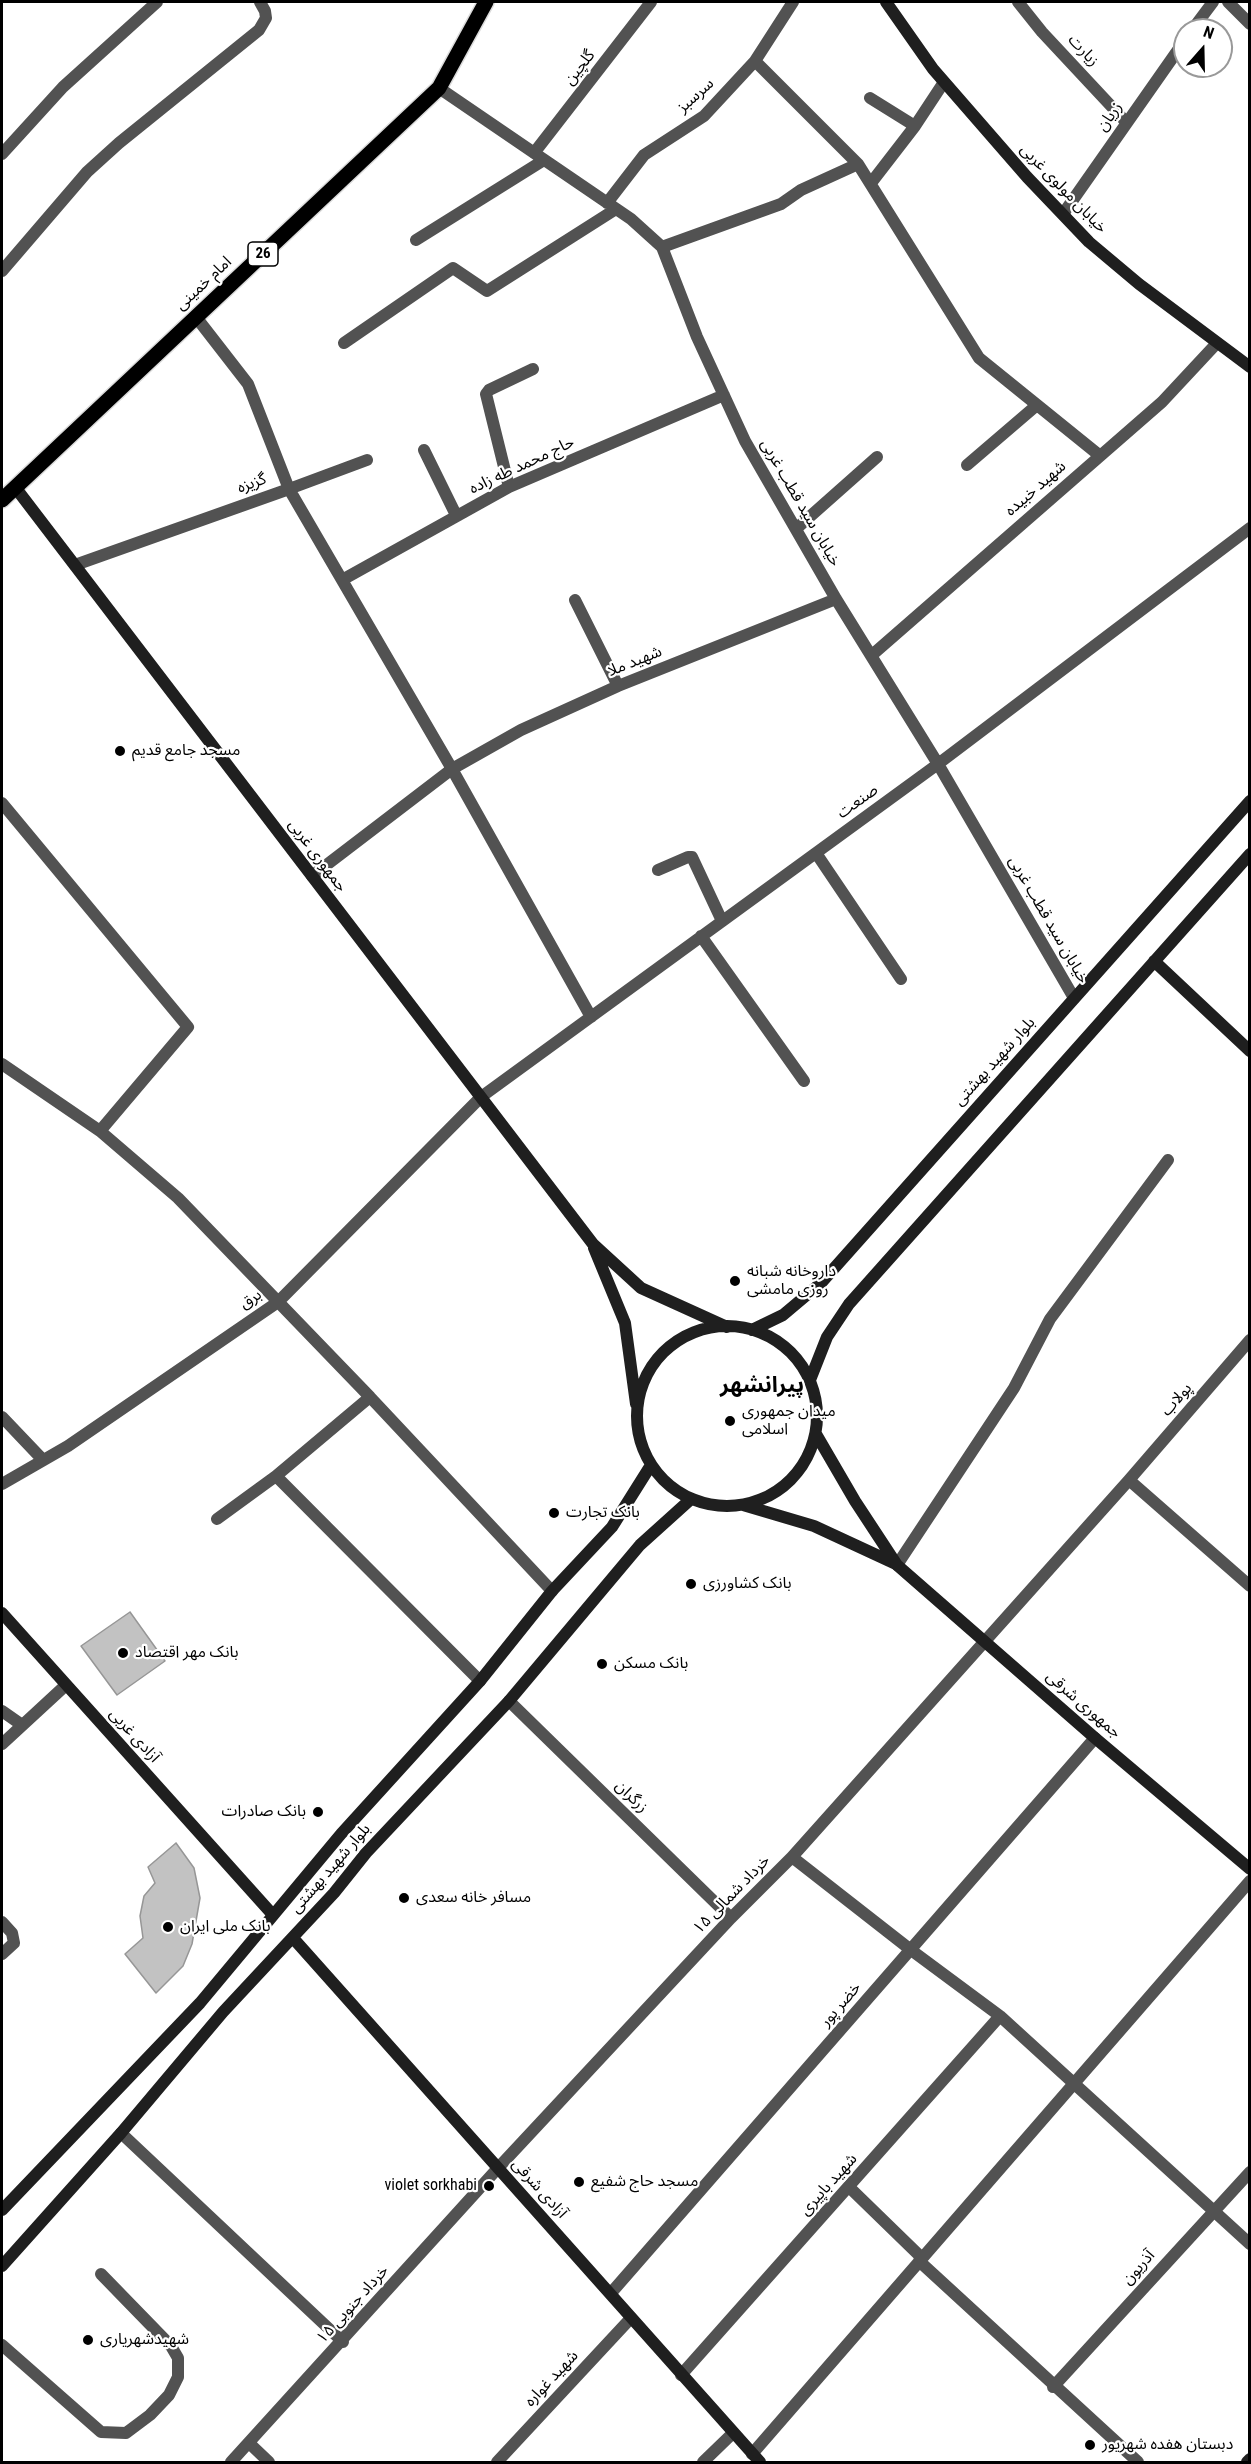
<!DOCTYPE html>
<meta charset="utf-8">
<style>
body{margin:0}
#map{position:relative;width:1251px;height:2464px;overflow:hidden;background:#fff;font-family:"Roboto Condensed",sans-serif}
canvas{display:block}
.frame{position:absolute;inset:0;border:3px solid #000;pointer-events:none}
.north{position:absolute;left:1173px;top:18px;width:60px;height:60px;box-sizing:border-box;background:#fff;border:2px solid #999;border-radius:50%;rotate:20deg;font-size:16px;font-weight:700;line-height:24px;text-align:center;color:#000}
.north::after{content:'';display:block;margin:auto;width:21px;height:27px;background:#000;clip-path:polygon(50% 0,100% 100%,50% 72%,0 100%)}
</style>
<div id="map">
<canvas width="1251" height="2464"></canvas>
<div class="frame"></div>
<div class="north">N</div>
</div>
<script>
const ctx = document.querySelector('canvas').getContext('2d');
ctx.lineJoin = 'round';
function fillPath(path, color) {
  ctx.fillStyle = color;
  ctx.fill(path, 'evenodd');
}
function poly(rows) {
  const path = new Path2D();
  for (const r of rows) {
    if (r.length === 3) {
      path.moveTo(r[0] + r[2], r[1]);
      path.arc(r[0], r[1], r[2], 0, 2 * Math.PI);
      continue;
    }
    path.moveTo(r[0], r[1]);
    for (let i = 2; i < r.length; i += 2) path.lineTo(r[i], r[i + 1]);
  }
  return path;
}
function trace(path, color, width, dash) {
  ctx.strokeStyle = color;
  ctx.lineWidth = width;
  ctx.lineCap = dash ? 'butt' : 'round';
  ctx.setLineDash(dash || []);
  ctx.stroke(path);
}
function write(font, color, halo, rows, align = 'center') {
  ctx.font = font + ' "Roboto Condensed","Noto Sans Arabic",sans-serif';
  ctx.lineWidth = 4.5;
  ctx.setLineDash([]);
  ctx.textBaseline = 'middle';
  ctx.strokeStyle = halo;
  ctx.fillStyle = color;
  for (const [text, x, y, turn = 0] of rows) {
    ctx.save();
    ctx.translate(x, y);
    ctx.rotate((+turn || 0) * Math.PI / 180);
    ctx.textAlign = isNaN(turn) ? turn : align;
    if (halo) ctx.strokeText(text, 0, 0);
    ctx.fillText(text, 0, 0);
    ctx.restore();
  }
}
const building = poly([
 [130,1612,165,1661,117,1695,81,1646,130,1612],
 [176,1843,194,1868,200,1898,192,1944,183,1966,156,1993,125,1954,143,1938,140,1916,144,1896,155,1883,148,1867,176,1843]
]);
fillPath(building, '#c2c2c2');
trace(building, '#969696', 1.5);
const primary = poly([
 [2,500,439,88,486,2]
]);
trace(primary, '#dbdbdb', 18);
trace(poly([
 [2,2345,101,2432,126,2433,150,2415,169,2395,178,2377,178,2358,171,2346,101,2274]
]), '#525252', 12);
trace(poly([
 [1018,2,1042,32,1126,122],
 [1228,2,1250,24],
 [1192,30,1213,2],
 [755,61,858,164,979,358,1099,455],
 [439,88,631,219,662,247,697,337,745,441,836,599,938,764,1074,998],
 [870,98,915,126],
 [534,153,651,2],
 [2,154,63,87,157,2],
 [871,183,915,126,944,82],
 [607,203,644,155,704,116,755,61,793,2],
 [1063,214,1185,40],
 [416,240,544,160],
 [662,247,781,204,801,190,858,164],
 [2,271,87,172,119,143,259,30,266,18,265,11,260,2],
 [344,343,453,268,487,291,616,209],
 [424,450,456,515],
 [967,465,1037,405],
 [509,487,486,394,489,390,533,369],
 [797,528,877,457],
 [75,565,289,489,248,384,196,317],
 [342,580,509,487,724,395],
 [575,600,618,686],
 [872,655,1162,402,1217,343],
 [2,803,188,1027,100,1131,2,1064],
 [816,853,901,979],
 [658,870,688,857,692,857,722,921],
 [312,876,452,769,289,489,367,460],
 [701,936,804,1081],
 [591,1017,452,769,521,730,618,686,836,599],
 [100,1131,178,1198,370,1397],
 [2,1417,43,1460],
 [1129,1480,1250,1586],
 [2,1484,68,1446,278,1302,481,1097,938,764,1250,528],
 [217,1519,276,1476],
 [897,1565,1014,1388,1050,1319,1168,1160],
 [480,1681,276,1476,370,1397,552,1591],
 [509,1701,731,1918],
 [2,1711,22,1725],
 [2,1744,66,1685],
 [792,1857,911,1950,1000,2016,1250,2244],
 [2,1922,12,1933,14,1943,2,1954],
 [121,2133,343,2342],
 [849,2187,922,2258],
 [919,2261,1138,2462],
 [611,2293,1095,1738],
 [681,2375,1000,2016],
 [1053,2387,1250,2172],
 [249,2443,269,2462],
 [752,2454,1250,1881],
 [231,2462,498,2168,731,1918,792,1857,1129,1480,1250,1340],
 [497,2462,631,2318],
 [703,2462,733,2433]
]), '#525252', 12);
trace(poly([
 [886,2,933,69,1027,177,1089,242,1139,284,1250,367],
 [15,487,593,1244,641,1288,727,1327],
 [1154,961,1250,1051],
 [594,1248,625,1323,636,1404],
 [727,1416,90],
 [752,1330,783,1315,821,1283,1250,801],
 [810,1380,827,1337,849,1304,1250,854],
 [816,1434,855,1501,897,1565,1095,1738,1250,1869],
 [743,1505,814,1526,896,1564],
 [2,1613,273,1915],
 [293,1938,760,2462],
 [2,2210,200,2003,341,1834,480,1681,552,1591,612,1527,651,1465],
 [2,2266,121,2133,223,2012,334,1893,366,1853,509,1701,640,1545,691,1499],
 [1247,2462,1250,2459]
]), '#1f1f1f', 12);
trace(primary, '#000', 15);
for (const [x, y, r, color] of [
 [120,751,6,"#000"],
 [735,1281,6,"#000"],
 [730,1421,6,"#000"],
 [554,1513,6,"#000"],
 [691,1584,6,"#000"],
 [123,1653,6,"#000"],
 [602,1664,6,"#000"],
 [318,1812,6,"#000"],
 [404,1898,6,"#000"],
 [168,1927,6,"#000"],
 [579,2182,6,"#000"],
 [489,2186,6,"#000"],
 [88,2340,6,"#000"],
 [1090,2445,6,"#000"]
]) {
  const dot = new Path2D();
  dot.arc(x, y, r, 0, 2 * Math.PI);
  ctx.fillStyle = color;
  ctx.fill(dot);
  trace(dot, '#fff', 2);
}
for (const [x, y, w] of [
 [263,254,30]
]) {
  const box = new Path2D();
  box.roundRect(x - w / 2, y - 12, w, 24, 4.5);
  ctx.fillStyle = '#fff';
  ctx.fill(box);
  trace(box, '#000', 1.5);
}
write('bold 15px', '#000', null, [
 ["26",263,254]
]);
write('16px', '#000', '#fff', [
 ["زیارت",1083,51,47],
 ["گلچین",580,68,-52],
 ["سرسبز",696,96,-42],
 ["زریان",1110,117,-55],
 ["خیابان مولوی غربی",1063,189,46],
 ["امام خمینی",204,284,-43],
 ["حاج محمد طه زاده",522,466,-25],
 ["گزیزه",252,484,-20],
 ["شهید خبیده",1036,489,-41],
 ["خیابان سید قطب غربی",800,503,60],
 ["شهید ملا",635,662,-22],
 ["صنعت",858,802,-36],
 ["جمهوری غربی",317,856,53],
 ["خیابان سید قطب غربی",1048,920,60],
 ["بلوار شهید بهشتی",995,1062,-48],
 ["برق",251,1300,-35],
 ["پولاب",1177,1400,-49],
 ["جمهوری شرقی",1083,1705,41],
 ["آزادی غربی",134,1736,48],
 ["زرگران",631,1797,44],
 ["بلوار شهید بهشتی",331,1869,-49],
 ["۱۵ خرداد شمالی",732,1895,-46],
 ["خضر پور",841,2005,-49],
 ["شهید باپیری",829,2185,-48],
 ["آزادی شرقی",539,2189,48],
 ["آذریون",1139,2268,-48],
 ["۱۵ خرداد جنوبی",353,2305,-48],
 ["شهید غواره",552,2379,-47]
]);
write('16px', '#000', '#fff', [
 ["مسجد جامع قدیم",132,751],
 ["داروخانه شبانه",747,1272],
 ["روزی مامشی",747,1290],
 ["میدان جمهوری",742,1412],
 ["اسلامی",742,1430],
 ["بانک تجارت",566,1513],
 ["بانک کشاورزی",703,1584],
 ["بانک مهر اقتصاد",135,1653],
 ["بانک مسکن",614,1664],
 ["بانک صادرات",306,1812,"right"],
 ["مسافر خانه سعدی",416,1898],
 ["بانک ملی ایران",180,1927],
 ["مسجد حاج شفیع",591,2182],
 ["violet sorkhabi",477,2186,"right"],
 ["شهیدشهریاری",100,2340],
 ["دبستان هفده شهریور",1102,2445]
], 'left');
write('bold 22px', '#000', '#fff', [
 ["پیرانشهر",762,1386]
]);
</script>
